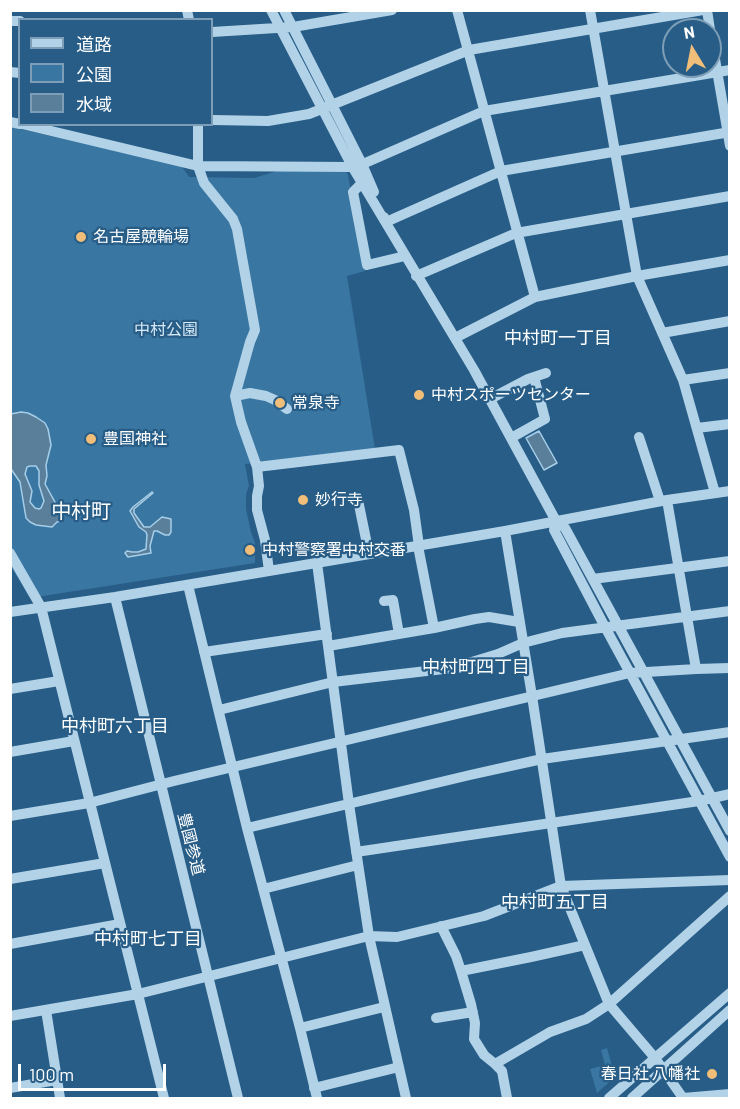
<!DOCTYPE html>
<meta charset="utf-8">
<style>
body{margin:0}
#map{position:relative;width:740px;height:1109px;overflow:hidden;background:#275d86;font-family:Barlow,"Noto Sans JP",sans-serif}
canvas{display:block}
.frame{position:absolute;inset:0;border:12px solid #fff;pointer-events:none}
.legend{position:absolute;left:18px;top:18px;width:195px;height:108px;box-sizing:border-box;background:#275d86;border:2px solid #7d9eb6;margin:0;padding:8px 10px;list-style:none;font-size:18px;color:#fff}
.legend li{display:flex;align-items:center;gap:12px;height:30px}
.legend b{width:30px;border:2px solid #7d9eb6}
.north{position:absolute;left:662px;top:18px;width:60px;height:60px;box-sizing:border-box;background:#275d86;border:2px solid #7d9eb6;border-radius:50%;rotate:350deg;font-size:16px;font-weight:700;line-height:24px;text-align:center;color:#fff}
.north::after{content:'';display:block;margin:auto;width:21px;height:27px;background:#f0be78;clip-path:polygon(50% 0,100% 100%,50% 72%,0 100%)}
.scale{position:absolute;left:18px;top:1064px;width:148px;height:27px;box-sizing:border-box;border:3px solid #fff;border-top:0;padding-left:8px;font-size:18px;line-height:21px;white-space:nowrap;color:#fff;-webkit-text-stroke:4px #275d86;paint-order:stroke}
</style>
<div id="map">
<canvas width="740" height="1109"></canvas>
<div class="frame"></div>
<ul class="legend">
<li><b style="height:8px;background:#b2d2e8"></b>道路</li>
<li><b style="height:16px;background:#3976a2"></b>公園</li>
<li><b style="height:16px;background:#597f9a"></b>水域</li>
</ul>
<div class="north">N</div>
<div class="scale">100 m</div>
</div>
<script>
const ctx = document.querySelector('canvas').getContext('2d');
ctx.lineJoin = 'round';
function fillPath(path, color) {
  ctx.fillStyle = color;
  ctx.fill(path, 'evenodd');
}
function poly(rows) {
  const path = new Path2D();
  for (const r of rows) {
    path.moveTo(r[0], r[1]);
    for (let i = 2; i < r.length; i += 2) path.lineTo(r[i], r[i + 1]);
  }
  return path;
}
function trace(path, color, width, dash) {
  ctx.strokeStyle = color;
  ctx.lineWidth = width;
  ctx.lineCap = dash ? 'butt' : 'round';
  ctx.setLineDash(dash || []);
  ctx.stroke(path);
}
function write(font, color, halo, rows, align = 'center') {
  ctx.font = font + ' Barlow,"Noto Sans JP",sans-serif';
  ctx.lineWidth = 4.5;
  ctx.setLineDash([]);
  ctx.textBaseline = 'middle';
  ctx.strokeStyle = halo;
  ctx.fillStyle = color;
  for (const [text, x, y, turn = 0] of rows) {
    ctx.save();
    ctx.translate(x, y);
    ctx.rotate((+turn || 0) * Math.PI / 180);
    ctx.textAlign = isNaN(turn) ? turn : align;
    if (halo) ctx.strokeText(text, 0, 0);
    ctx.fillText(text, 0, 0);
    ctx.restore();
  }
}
fillPath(poly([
 [11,127,181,165,189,177,254,178,277,171,346,171,348,175,365,271,347,276,375,449,332,456,245,464,249,486,246,494,246,509,251,532,255,543,255,563,30,598,11,567],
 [607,1048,615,1077,597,1093,590,1069,605,1065,601,1050]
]), '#3976a2');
const water = poly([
 [21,412,28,413,36,417,45,423,48,429,51,445,46,465,47,476,45,484,61,513,62,519,61,521,57,522,52,527,36,525,30,522,26,518,20,482,11,469,11,414,21,412],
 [30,466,36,466,39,471,39,485,44,501,41,508,39,509,35,508,30,502,32,491,25,474,27,467,30,466],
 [539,431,557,463,544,470,526,438,539,431],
 [152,492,153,493,134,509,134,513,144,527,150,527,162,517,171,519,171,532,169,535,165,535,157,531,154,531,150,546,151,553,128,557,125,553,127,551,132,552,138,552,146,549,147,535,146,532,139,527,130,511,133,507,152,492]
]);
fillPath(water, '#597f9a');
trace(water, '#a7cee8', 1.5);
trace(poly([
 [187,10,189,20],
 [271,10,353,168,474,370,556,521,554,530,605,627,730,857],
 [284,10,362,164,374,192],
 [457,10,535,297],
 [590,10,637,276,683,380,715,493],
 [707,10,710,30],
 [10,21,20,21],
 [710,30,730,146],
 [212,32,293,27,392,10],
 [10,72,20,73],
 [212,120,268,121,309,114,469,50,703,10],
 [10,122,20,124],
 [22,124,198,166,352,167],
 [198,124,198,166,204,183,233,219,237,229,255,330,250,342,235,396,241,422,257,467,259,486,257,496,257,510,265,540,269,571],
 [356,167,484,111,730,70],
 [362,183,353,192,367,265,405,256],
 [384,217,386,222,501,171,730,132],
 [416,276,516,233,730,196],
 [662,333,730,321],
 [455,338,535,297,637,276,730,260],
 [683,380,730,373],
 [235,396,250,393,266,396,275,400,287,409],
 [490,399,528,379,546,373],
 [697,428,730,424],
 [639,437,660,501],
 [511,438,545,419,534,377],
 [257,467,399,450,414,510,419,546],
 [358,500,369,554],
 [667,500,696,669],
 [556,521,565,528,730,831],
 [505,531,532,696,561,886,609,1004,655,1058,683,1098,730,1094],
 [418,546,434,628],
 [10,553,41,607,164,1098],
 [317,563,349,804,369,936,406,1098],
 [593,579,730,561],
 [188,585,247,828,300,1028,317,1098],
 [115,597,238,1098],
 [384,601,393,600,399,634],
 [10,612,115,597,269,571,505,531,667,500,730,491],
 [328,646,434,628,475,619,489,617,519,622],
 [204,652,327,634],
 [10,689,59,681],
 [219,710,333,682,452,668,498,654,523,643,562,633,730,611],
 [10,752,74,741],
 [10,816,89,803,174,781,630,673,696,669,730,668],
 [247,828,470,775,542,759,730,732],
 [356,852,699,801,730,794],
 [10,879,105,863],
 [263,889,358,865],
 [441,926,456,956,461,971,471,1004,475,1023,474,1039,484,1055,495,1064],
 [10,944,120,924],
 [461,971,531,957,585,945],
 [46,1010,60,1098],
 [10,1016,138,994,369,936,397,937,484,916,561,886,730,880],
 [436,1018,473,1012],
 [300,1028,384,1007],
 [10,1088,57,1080],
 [314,1088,399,1067],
 [507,1098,502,1071,495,1064,550,1032,586,1019,609,1004,730,896],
 [609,1098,730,993],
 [632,1098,730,1010]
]), '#b2d2e8', 10);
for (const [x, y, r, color] of [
 [81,237,6,"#f0be78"],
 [419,395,6,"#f0be78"],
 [280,403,6,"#f0be78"],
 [91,439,6,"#f0be78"],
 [303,500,6,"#f0be78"],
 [250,550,6,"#f0be78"],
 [712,1074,6,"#f0be78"]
]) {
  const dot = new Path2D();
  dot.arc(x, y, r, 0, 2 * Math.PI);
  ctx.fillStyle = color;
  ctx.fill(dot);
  trace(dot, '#275d86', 2);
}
write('16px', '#fff', '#275d86', [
 ["名古屋競輪場",93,237],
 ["中村スポーツセンター",431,395],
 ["常泉寺",292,403],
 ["豊国神社",103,439],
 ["妙行寺",315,500],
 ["中村警察署中村交番",262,550],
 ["春日社 八幡社",700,1074,"right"]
], 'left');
write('16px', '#d6e9f6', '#275d86', [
 ["中村公園",166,330]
]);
write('16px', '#fff', '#275d86', [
 ["豊國参道",191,844,76]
]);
write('18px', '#fff', '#275d86', [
 ["中村町一丁目",558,338],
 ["中村町四丁目",476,667],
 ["中村町六丁目",115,726],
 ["中村町五丁目",555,902],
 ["中村町七丁目",148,939]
]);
write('20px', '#fff', '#275d86', [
 ["中村町",81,511]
]);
</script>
